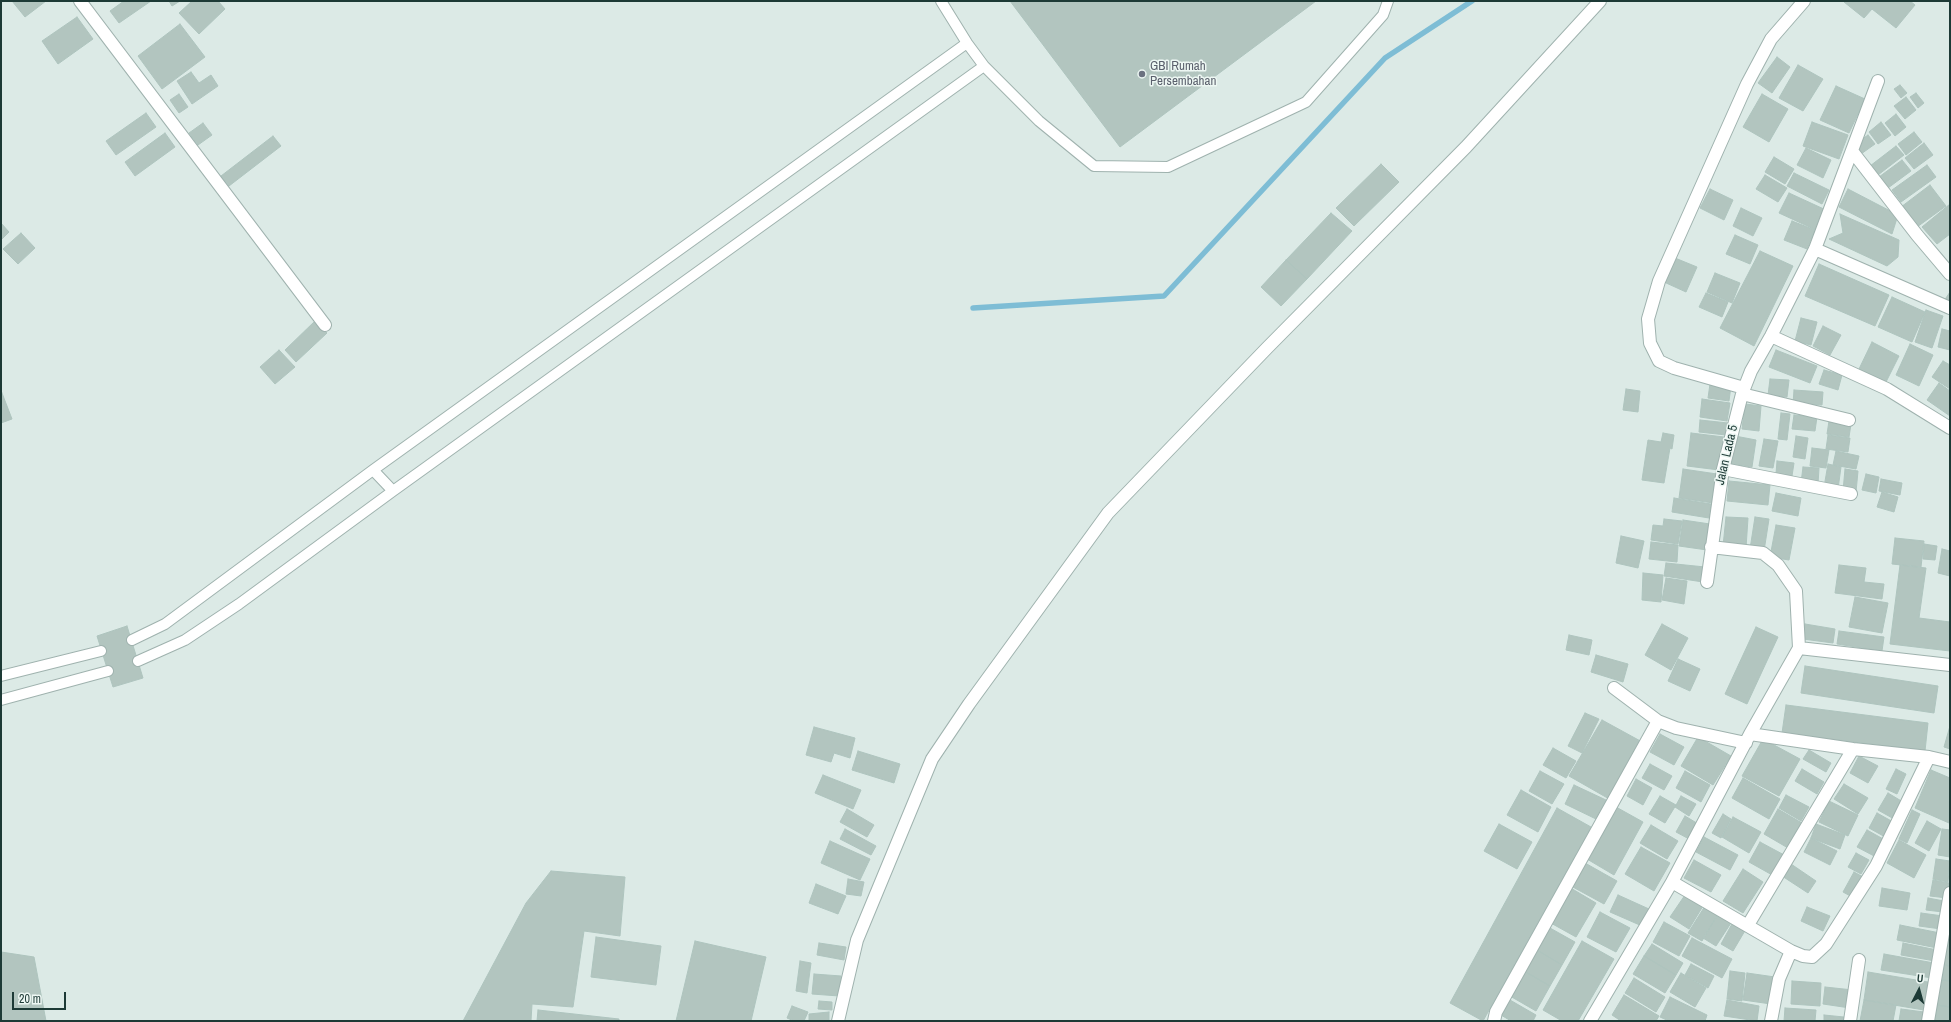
<!DOCTYPE html>
<style>
body{margin:0}
#map{position:relative;width:1951px;height:1022px;overflow:hidden;background:#dceae6;font-family:"Archivo Narrow",sans-serif}
canvas{display:block}
.frame{position:absolute;inset:0;border:2px solid #1d3a36;pointer-events:none}
.north{position:absolute;left:1899px;top:970px;width:40px;height:40px;-webkit-text-stroke:3px #edf7f3;paint-order:stroke;rotate:6deg;font-size:11px;font-weight:700;line-height:16px;text-align:center;color:#1d3a36}
.north::after{content:'';display:block;margin:auto;width:14px;height:18px;background:#1d3a36;clip-path:polygon(50% 0,100% 100%,50% 72%,0 100%)}
.scale{position:absolute;left:12px;top:992px;width:54px;height:18px;box-sizing:border-box;border:2px solid #1d3a36;border-top:0;padding-left:5px;font-size:12px;line-height:14px;white-space:nowrap;color:#1d3a36;-webkit-text-stroke:3px #edf7f3;paint-order:stroke}
</style>
<div id="map">
<canvas width="1951" height="1022"></canvas>
<div class="frame"></div>
<div class="north">U</div>
<div class="scale">20 m</div>
</div>
<script>
const ctx = document.querySelector('canvas').getContext('2d');
ctx.lineJoin = 'round';
function poly(rows) {
  const path = new Path2D();
  for (const r of rows) {
    path.moveTo(r[0], r[1]);
    for (let i = 2; i < r.length; i += 2) path.lineTo(r[i], r[i + 1]);
  }
  return path;
}
function trace(path, color, width, dash) {
  ctx.strokeStyle = color;
  ctx.lineWidth = width;
  ctx.lineCap = dash ? 'butt' : 'round';
  ctx.setLineDash(dash || []);
  ctx.stroke(path);
}
function fillPath(path, color) {
  ctx.fillStyle = color;
  ctx.fill(path, 'evenodd');
}
function write(font, color, halo, rows, align = 'center') {
  ctx.font = font + ' "Archivo Narrow",sans-serif';
  ctx.lineWidth = 3;
  ctx.setLineDash([]);
  ctx.textBaseline = 'middle';
  ctx.strokeStyle = halo;
  ctx.fillStyle = color;
  for (const [text, x, y, turn = 0] of rows) {
    ctx.save();
    ctx.translate(x, y);
    ctx.rotate((+turn || 0) * Math.PI / 180);
    ctx.textAlign = isNaN(turn) ? turn : align;
    if (halo) ctx.strokeText(text, 0, 0);
    ctx.fillText(text, 0, 0);
    ctx.restore();
  }
}
trace(poly([
 [973,308,1164,296,1385,58,1472,1]
]), '#7ebdd5', 5.5);
const building = poly([
 [12,1,46,1,25,17,12,1],
 [124,1,151,1,119,23,110,11,124,1],
 [169,1,180,1,172,6,169,1],
 [192,1,218,1,225,9,199,34,179,13,192,1],
 [1010,1,1316,1,1120,147,1010,1],
 [1845,1,1910,1,1915,5,1896,28,1872,9,1864,18,1844,2,1845,1],
 [77,17,93,39,58,64,42,41,77,17],
 [180,24,205,57,162,89,138,56,180,24],
 [1777,57,1790,67,1772,93,1758,83,1777,57],
 [1798,65,1823,79,1803,111,1779,98,1798,65],
 [191,72,199,83,211,75,218,86,192,104,177,81,191,72],
 [1900,85,1907,93,1901,98,1894,89,1900,85],
 [1836,86,1865,99,1849,133,1820,120,1836,86],
 [1916,93,1924,103,1918,108,1910,97,1916,93],
 [179,94,188,107,179,113,170,100,179,94],
 [1762,94,1788,109,1769,142,1743,127,1762,94],
 [1906,97,1916,110,1905,119,1894,106,1906,97],
 [146,113,156,127,116,155,106,141,146,113],
 [1896,114,1906,127,1895,136,1885,123,1896,114],
 [1812,122,1848,135,1839,159,1803,146,1812,122],
 [1881,122,1891,135,1878,144,1869,132,1881,122],
 [203,123,212,135,198,145,189,133,203,123],
 [1914,132,1922,142,1906,155,1898,144,1914,132],
 [165,133,175,147,135,176,125,162,165,133],
 [1868,135,1875,144,1861,154,1854,145,1868,135],
 [273,136,281,146,229,186,221,176,273,136],
 [1924,143,1933,155,1914,169,1905,158,1924,143],
 [1896,146,1904,155,1878,175,1870,166,1896,146],
 [1806,148,1831,160,1823,178,1797,165,1806,148],
 [1774,157,1794,169,1785,184,1765,172,1774,157],
 [1902,160,1911,171,1888,188,1879,177,1902,160],
 [1381,164,1399,182,1354,226,1336,208,1381,164],
 [1927,165,1936,177,1901,202,1892,190,1927,165],
 [1794,173,1829,190,1822,204,1787,186,1794,173],
 [1765,175,1787,188,1778,202,1756,189,1765,175],
 [1930,185,1946,206,1917,227,1901,207,1930,185],
 [1710,189,1733,200,1724,220,1700,208,1710,189],
 [1848,189,1898,215,1892,234,1839,207,1848,189],
 [1789,193,1826,210,1816,230,1779,213,1789,193],
 [1950,204,1950,234,1937,244,1922,227,1950,204],
 [1741,208,1762,218,1753,236,1733,226,1741,208],
 [1331,213,1352,231,1307,279,1286,260,1331,213],
 [1840,214,1899,240,1898,257,1887,266,1829,239,1843,233,1840,214],
 [1792,221,1815,230,1807,249,1784,240,1792,221],
 [1,223,9,232,1,240,1,223],
 [21,233,35,248,18,264,3,249,21,233],
 [1735,235,1758,245,1750,264,1726,254,1735,235],
 [1760,251,1793,266,1754,346,1720,328,1760,251],
 [1675,258,1697,267,1686,292,1664,282,1675,258],
 [1286,260,1307,279,1281,306,1261,287,1286,260],
 [1819,264,1889,295,1875,326,1805,296,1819,264],
 [1715,273,1740,283,1732,303,1707,292,1715,273],
 [1950,292,1950,305,1944,301,1950,292],
 [1706,293,1728,302,1722,317,1699,307,1706,293],
 [1892,297,1925,312,1912,342,1878,327,1892,297],
 [1926,310,1943,316,1932,348,1915,342,1926,310],
 [1801,318,1817,322,1811,345,1795,341,1801,318],
 [315,321,327,333,296,362,285,350,315,321],
 [1823,326,1841,335,1830,355,1813,346,1823,326],
 [1942,329,1950,331,1950,350,1938,347,1942,329],
 [1872,342,1899,356,1886,382,1859,369,1872,342],
 [1910,344,1933,355,1919,386,1896,375,1910,344],
 [279,350,295,367,275,384,260,367,279,350],
 [1776,350,1817,366,1810,383,1769,367,1776,350],
 [1943,361,1950,365,1950,389,1932,377,1943,361],
 [1824,370,1842,375,1838,390,1819,384,1824,370],
 [1770,379,1789,380,1787,397,1768,395,1770,379],
 [1939,383,1950,391,1950,416,1927,400,1939,383],
 [1710,384,1731,386,1729,401,1708,398,1710,384],
 [1626,389,1640,391,1638,412,1623,410,1626,389],
 [1794,390,1823,392,1822,405,1793,404,1794,390],
 [2,393,12,419,1,423,1,394,2,393],
 [1702,399,1730,403,1727,421,1700,417,1702,399],
 [1745,404,1761,406,1759,431,1742,429,1745,404],
 [1781,413,1790,414,1787,440,1778,439,1781,413],
 [1794,415,1817,417,1815,431,1792,429,1794,415],
 [1700,420,1728,423,1726,435,1699,432,1700,420],
 [1829,421,1851,424,1849,437,1827,434,1829,421],
 [1663,433,1674,435,1672,449,1670,448,1664,483,1642,480,1648,440,1661,442,1663,433],
 [1691,433,1724,437,1719,470,1687,466,1691,433],
 [1828,435,1850,438,1848,452,1826,449,1828,435],
 [1735,436,1756,440,1752,467,1731,464,1735,436],
 [1796,436,1808,438,1805,459,1793,457,1796,436],
 [1764,439,1778,441,1773,468,1759,466,1764,439],
 [1812,448,1829,450,1826,468,1810,466,1812,448],
 [1836,451,1859,456,1856,469,1833,465,1836,451],
 [1777,461,1794,463,1792,476,1776,474,1777,461],
 [1828,464,1841,467,1838,489,1824,487,1828,464],
 [1803,467,1819,468,1818,484,1801,483,1803,467],
 [1683,469,1717,474,1713,503,1679,498,1683,469],
 [1845,469,1858,471,1856,492,1843,491,1845,469],
 [1866,474,1879,477,1876,493,1862,490,1866,474],
 [1881,479,1902,483,1900,495,1879,491,1881,479],
 [1729,481,1770,485,1768,505,1727,501,1729,481],
 [1882,492,1898,497,1894,512,1877,507,1882,492],
 [1776,493,1801,498,1798,516,1772,511,1776,493],
 [1674,498,1711,504,1709,518,1672,512,1674,498],
 [1726,517,1748,518,1746,548,1723,546,1726,517],
 [1755,517,1769,519,1764,551,1750,549,1755,517],
 [1664,519,1682,521,1678,544,1651,540,1653,525,1663,526,1664,519],
 [1683,520,1710,524,1707,550,1679,546,1683,520],
 [1776,525,1795,528,1789,560,1770,557,1776,525],
 [1621,536,1644,541,1638,568,1616,563,1621,536],
 [1895,538,1924,541,1921,567,1892,564,1895,538],
 [1651,542,1678,545,1677,562,1649,559,1651,542],
 [1924,544,1937,546,1935,560,1923,559,1924,544],
 [1942,549,1950,551,1950,576,1938,573,1942,549],
 [1666,563,1705,567,1703,582,1664,576,1666,563],
 [1839,565,1866,568,1864,582,1884,584,1882,599,1835,593,1839,565],
 [1900,565,1926,568,1919,618,1950,622,1950,651,1890,644,1900,565],
 [1643,573,1663,575,1661,602,1642,600,1643,573],
 [1666,578,1687,581,1684,604,1662,600,1666,578],
 [1855,597,1888,603,1882,633,1849,627,1855,597],
 [1662,624,1688,638,1671,670,1645,655,1662,624],
 [1805,624,1835,629,1833,643,1803,639,1805,624],
 [127,626,143,678,113,687,97,636,127,626],
 [1756,627,1778,637,1747,704,1725,694,1756,627],
 [1839,631,1884,637,1882,651,1837,644,1839,631],
 [1569,635,1592,640,1589,655,1566,650,1569,635],
 [1596,655,1628,664,1623,682,1591,672,1596,655],
 [1678,659,1700,669,1690,691,1668,681,1678,659],
 [1805,666,1938,686,1934,713,1801,693,1805,666],
 [1786,705,1928,723,1925,751,1782,733,1786,705],
 [1585,713,1599,719,1582,753,1568,746,1585,713],
 [1602,720,1644,743,1611,800,1569,776,1602,720],
 [1950,726,1950,749,1944,747,1950,726],
 [814,727,855,738,850,758,834,753,831,762,806,755,814,727],
 [1660,734,1684,747,1674,765,1650,752,1660,734],
 [1698,737,1731,756,1713,785,1681,766,1698,737],
 [1763,739,1800,759,1779,796,1742,776,1763,739],
 [1553,748,1576,761,1566,778,1543,765,1553,748],
 [1809,750,1831,763,1826,772,1803,759,1809,750],
 [858,751,900,764,894,783,852,770,858,751],
 [1859,756,1878,766,1868,783,1850,773,1859,756],
 [1650,764,1672,776,1664,790,1642,778,1650,764],
 [1802,769,1824,782,1817,794,1795,781,1802,769],
 [1896,769,1906,774,1897,794,1886,789,1896,769],
 [1931,770,1950,778,1949,823,1915,808,1931,770],
 [1540,771,1564,784,1552,804,1529,791,1540,771],
 [1685,771,1710,785,1701,802,1676,788,1685,771],
 [823,775,861,790,853,809,815,793,823,775],
 [1743,778,1780,799,1769,819,1732,798,1743,778],
 [1636,779,1652,788,1643,805,1627,796,1636,779],
 [1844,784,1868,798,1858,814,1834,799,1844,784],
 [1574,785,1606,800,1596,819,1565,804,1574,785],
 [1521,790,1551,807,1538,832,1507,815,1521,790],
 [1888,793,1903,802,1894,819,1878,810,1888,793],
 [1786,795,1809,807,1801,821,1779,808,1786,795],
 [1660,796,1676,805,1665,823,1649,814,1660,796],
 [1681,796,1696,804,1689,816,1675,807,1681,796],
 [1829,801,1858,815,1848,836,1819,822,1829,801],
 [1616,807,1643,822,1614,875,1587,859,1616,807],
 [1557,808,1591,827,1483,1021,1450,1003,1557,808],
 [847,809,874,825,867,837,840,822,847,809],
 [1778,809,1802,823,1788,848,1764,834,1778,809],
 [1912,810,1920,814,1907,843,1899,839,1912,810],
 [1877,813,1895,823,1887,838,1869,828,1877,813],
 [1723,814,1731,819,1721,838,1712,833,1723,814],
 [1685,816,1700,825,1691,840,1676,832,1685,816],
 [1733,817,1761,832,1749,853,1722,837,1733,817],
 [1927,821,1941,829,1929,851,1915,843,1927,821],
 [1499,824,1532,842,1517,869,1484,851,1499,824],
 [1816,824,1845,835,1840,849,1811,838,1816,824],
 [1651,825,1678,841,1667,859,1640,843,1651,825],
 [845,829,876,846,871,855,840,839,845,829],
 [1942,829,1950,830,1950,857,1938,855,1942,829],
 [1867,830,1885,840,1876,857,1857,847,1867,830],
 [1704,837,1738,855,1730,870,1696,852,1704,837],
 [1811,838,1837,851,1830,865,1804,852,1811,838],
 [1899,840,1926,855,1914,878,1887,863,1899,840],
 [830,841,870,859,860,880,821,863,830,841],
 [1760,842,1786,856,1774,876,1749,862,1760,842],
 [1641,847,1670,863,1654,891,1625,874,1641,847],
 [1856,853,1869,860,1861,874,1848,867,1856,853],
 [1936,859,1950,861,1948,882,1933,879,1936,859],
 [1694,860,1721,875,1711,892,1684,878,1694,860],
 [1585,863,1617,881,1604,904,1571,886,1585,863],
 [1791,864,1816,881,1808,893,1782,876,1791,864],
 [1743,869,1763,882,1743,913,1723,901,1743,869],
 [551,871,625,877,620,936,584,931,573,1007,532,1004,531,1021,463,1021,526,903,551,871],
 [1854,872,1865,878,1854,898,1843,892,1854,872],
 [848,879,864,882,861,896,846,894,848,879],
 [1933,880,1949,883,1947,898,1930,896,1933,880],
 [816,884,846,896,838,914,809,903,816,884],
 [1569,887,1596,903,1576,937,1549,922,1569,887],
 [1882,888,1910,893,1907,910,1879,906,1882,888],
 [1618,895,1649,909,1642,926,1610,912,1618,895],
 [1685,895,1703,906,1689,929,1670,917,1685,895],
 [1928,898,1944,901,1943,912,1926,910,1928,898],
 [1705,906,1718,914,1702,941,1688,933,1705,906],
 [1807,907,1830,916,1823,931,1801,921,1807,907],
 [1600,912,1630,928,1616,952,1587,937,1600,912],
 [1921,913,1943,916,1941,929,1919,926,1921,913],
 [1718,915,1731,923,1716,946,1703,938,1718,915],
 [1664,922,1690,936,1679,956,1653,942,1664,922],
 [1733,922,1746,929,1733,951,1721,944,1733,922],
 [1900,925,1940,933,1937,948,1897,940,1900,925],
 [1550,928,1575,942,1562,965,1537,950,1550,928],
 [1950,933,1950,947,1947,946,1950,933],
 [596,937,661,946,656,985,591,977,596,937],
 [1692,938,1732,959,1722,978,1682,956,1692,938],
 [695,941,766,957,751,1021,676,1021,695,941],
 [1582,941,1614,959,1578,1021,1562,1021,1543,1010,1582,941],
 [819,943,846,947,844,960,817,955,819,943],
 [1903,943,1937,950,1935,961,1901,955,1903,943],
 [1652,944,1683,963,1676,975,1644,956,1652,944],
 [1947,946,1950,947,1950,966,1944,965,1947,946],
 [1537,950,1562,965,1550,986,1524,971,1537,950],
 [1,952,34,957,46,1021,1,1021,1,952],
 [1884,954,1934,963,1932,978,1881,970,1884,954],
 [1644,956,1676,975,1665,993,1633,974,1644,956],
 [800,961,811,963,807,993,796,991,800,961],
 [1691,964,1714,976,1708,988,1685,975,1691,964],
 [1944,965,1950,966,1950,981,1942,980,1944,965],
 [1524,971,1550,986,1536,1011,1510,996,1524,971],
 [1730,971,1745,973,1742,1001,1727,999,1730,971],
 [1868,972,1928,982,1924,1010,1864,1000,1868,972],
 [1681,973,1706,988,1695,1007,1670,992,1681,973],
 [1747,973,1775,977,1771,1004,1743,1000,1747,973],
 [814,974,841,976,839,996,812,994,814,974],
 [1634,978,1665,997,1656,1012,1625,993,1634,978],
 [1942,980,1950,981,1950,1007,1937,1005,1942,980],
 [1792,981,1821,983,1820,1006,1791,1004,1792,981],
 [1825,987,1853,990,1850,1008,1823,1004,1825,987],
 [1624,995,1659,1016,1656,1021,1621,1021,1612,1015,1624,995],
 [1670,997,1707,1015,1705,1021,1669,1021,1660,1017,1670,997],
 [1510,1000,1536,1015,1533,1021,1511,1021,1501,1015,1510,1000],
 [1727,1000,1759,1006,1757,1021,1724,1016,1727,1000],
 [1864,1000,1896,1005,1893,1021,1860,1021,1864,1000],
 [819,1001,832,1002,832,1010,818,1009,819,1001],
 [1937,1005,1950,1007,1950,1021,1935,1021,1937,1005],
 [792,1006,808,1012,804,1021,794,1021,787,1018,792,1006],
 [1785,1008,1816,1010,1815,1021,1784,1021,1785,1008],
 [1901,1009,1924,1012,1923,1021,1899,1021,1901,1009],
 [538,1010,619,1019,619,1021,537,1021,538,1010],
 [829,1012,829,1021,809,1021,809,1014,829,1012],
 [1824,1015,1844,1017,1844,1021,1824,1021,1824,1015]
]);
fillPath(building, '#b2c5bf');
trace(building, '#aec4be', 1);
const service = poly([
 [941,1,967,43,984,66,1039,121,1094,166,1168,167,1306,102,1383,15,1388,1],
 [373,470,393,491],
 [132,640,165,624,373,470,967,43],
 [138,661,185,640,239,604,393,491,984,66],
 [1,676,101,651],
 [1,700,108,671]
]);
const minor = poly([
 [80,1,325,325],
 [1852,151,1917,235,1950,274],
 [1815,249,1950,308],
 [1771,336,1887,389,1950,428],
 [1744,388,1674,368,1659,361,1650,343,1648,319,1659,281,1747,84,1771,39,1804,1],
 [1742,394,1849,420],
 [1723,469,1851,494],
 [1711,547,1763,553,1778,565,1796,591,1799,648],
 [1707,582,1723,469,1742,394,1751,371,1771,336,1815,249,1878,81],
 [1614,688,1658,721,1676,728,1746,743],
 [1750,734,1853,749,1929,757,1950,762],
 [1672,882,1791,951,1803,956,1812,957,1826,944,1876,866,1929,757],
 [1748,925,1853,749],
 [838,1021,857,940,932,759,969,704,1108,513,1267,348,1466,147,1600,1],
 [1494,1021,1496,1012,1658,721],
 [1590,1021,1672,882,1750,734,1799,648,1950,665],
 [1771,1021,1779,979,1791,951],
 [1850,1021,1859,960],
 [1928,1021,1950,893]
]);
trace(service, '#9fb2ae', 12);
trace(minor, '#9fb2ae', 14);
trace(service, '#fff', 10);
trace(minor, '#fff', 12);
for (const [x, y, r, color] of [
 [1142,74,4,"#6b7280"]
]) {
  const dot = new Path2D();
  dot.arc(x, y, r, 0, 2 * Math.PI);
  ctx.fillStyle = color;
  ctx.fill(dot);
  trace(dot, '#edf7f3', 1.5);
}
write('13px', '#5b616d', '#edf7f3', [
 ["GBI Rumah",1150,67],
 ["Persembahan",1150,82]
], 'left');
write('13px', '#1d3a36', '#edf7f3', [
 ["Jalan Lada 5",1727,455,-77]
]);
</script>
